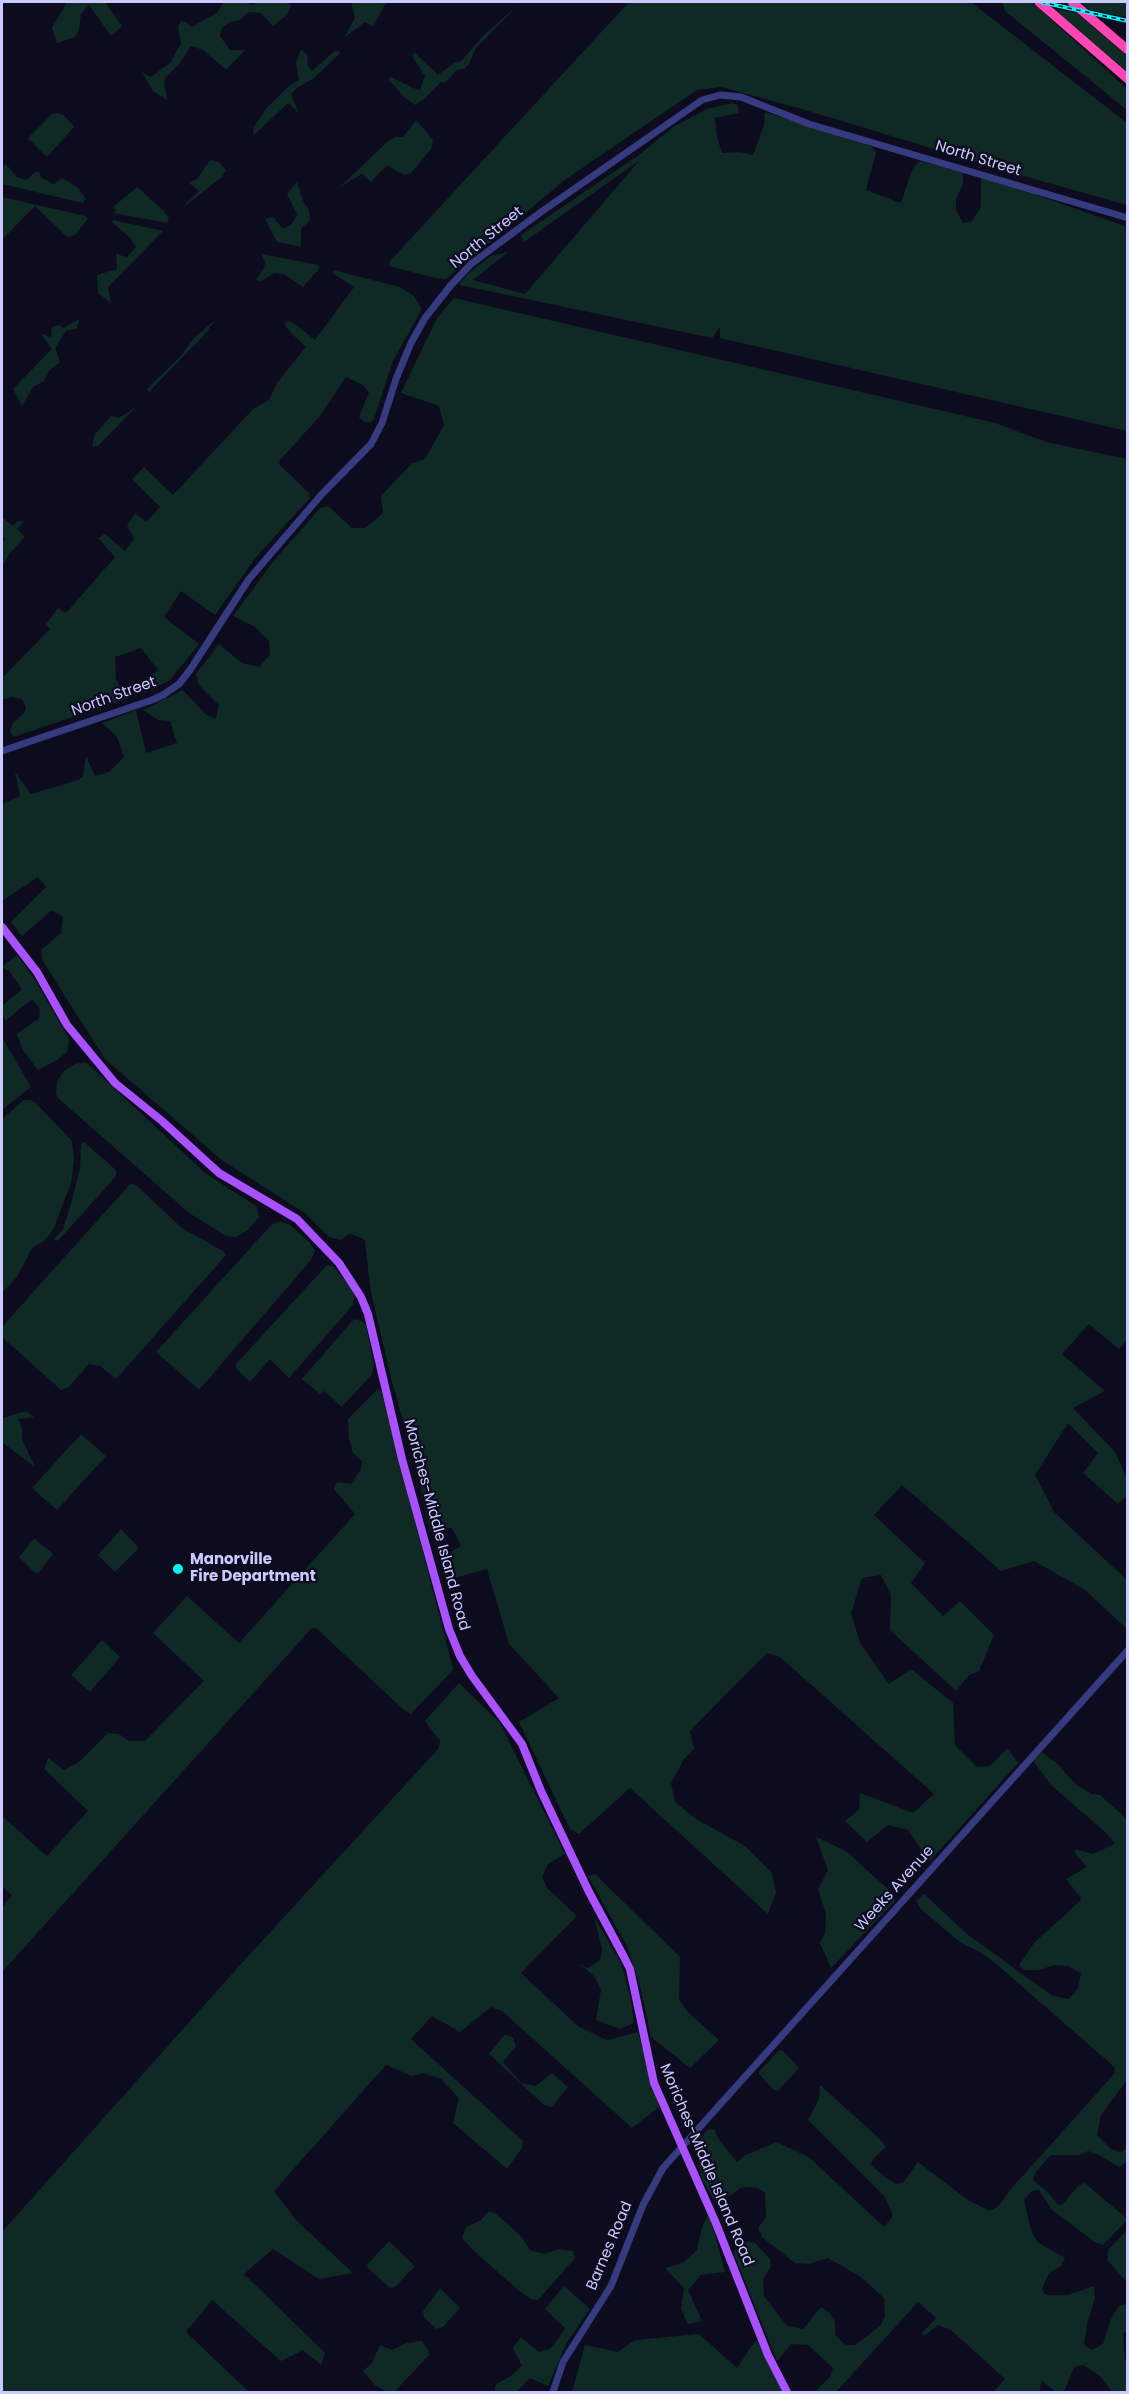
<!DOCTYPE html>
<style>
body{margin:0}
#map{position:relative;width:1129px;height:2394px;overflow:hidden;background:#0d0c1f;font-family:Poppins,sans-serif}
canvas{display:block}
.frame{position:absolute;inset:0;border:3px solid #cacaff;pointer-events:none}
</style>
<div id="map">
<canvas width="1129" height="2394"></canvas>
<div class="frame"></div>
</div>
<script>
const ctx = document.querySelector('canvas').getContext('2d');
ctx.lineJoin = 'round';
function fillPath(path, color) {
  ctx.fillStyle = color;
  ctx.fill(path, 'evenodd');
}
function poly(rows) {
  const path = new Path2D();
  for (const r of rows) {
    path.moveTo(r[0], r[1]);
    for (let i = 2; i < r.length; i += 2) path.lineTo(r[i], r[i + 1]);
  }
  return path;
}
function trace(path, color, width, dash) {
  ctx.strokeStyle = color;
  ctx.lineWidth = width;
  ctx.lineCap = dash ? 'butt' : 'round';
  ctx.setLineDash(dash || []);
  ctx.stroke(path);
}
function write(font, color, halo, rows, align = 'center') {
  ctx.font = font + ' Poppins,sans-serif';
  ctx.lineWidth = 4.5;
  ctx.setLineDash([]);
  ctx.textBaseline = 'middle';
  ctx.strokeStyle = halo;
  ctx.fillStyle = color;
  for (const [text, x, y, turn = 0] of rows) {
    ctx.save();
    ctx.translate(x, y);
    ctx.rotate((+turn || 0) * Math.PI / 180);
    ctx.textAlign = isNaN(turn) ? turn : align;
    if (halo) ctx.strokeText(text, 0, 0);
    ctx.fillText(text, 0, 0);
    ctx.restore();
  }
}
fillPath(poly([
 [67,2,105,2,122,26,111,36,89,5,81,14,79,30,75,37,57,43,52,28],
 [223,2,247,2,252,5,259,2,288,2,291,6,287,15,273,26,261,13,249,12,240,20,230,22,222,28,220,36,230,50,245,50,226,70,203,50,191,46,180,63,166,77,164,82,167,100,153,91,142,72,151,77,171,62,181,43,178,26,182,20,192,27,218,12],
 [351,2,389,2,384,6,373,27,365,22,344,38,355,18],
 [629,2,972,3,1127,123,1127,205,1020,175,802,109,721,87,697,90,566,179,446,279,435,278,389,266,390,261],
 [1002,2,1032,2,1127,89,1127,110,1005,11],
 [1080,2,1127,2,1127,17,1090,10],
 [517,6,476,48,469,64,464,69,457,70,446,82,441,82,423,100,415,105,404,97,388,79,391,77,413,88,420,90,425,76,413,58,414,52,438,75,454,63,461,61,485,34],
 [1054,9,1078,13,1127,56,1127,74],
 [301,50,307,54,308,66,312,71,336,50,341,52,313,79,298,87,291,94,298,112,288,103,254,135,253,128,266,109,289,86,299,80,296,62],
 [732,103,738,105,739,113,715,118,717,137,722,153,740,152,753,155,764,125,765,112,872,147,876,153,866,190,901,203,912,170,919,161,963,172,963,184,956,199,956,210,963,223,972,221,981,207,981,178,995,180,1127,227,1127,431,720,338,720,327,712,338,460,285,460,283,470,272,491,256,508,252,473,280,525,294,640,160,524,242,521,235,639,155,673,127,707,109],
 [58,113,64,115,74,127,47,157,28,138,52,114],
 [416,120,433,140,431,149,411,173,404,175,387,165,371,182,362,174,340,187,386,143,395,137,403,137],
 [210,160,219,162,226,170,222,177,181,209,199,191,189,183,197,179],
 [6,164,17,177,26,180,36,171,39,172,42,178,54,184,62,178,78,188,86,199,83,203,2,184,2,168],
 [297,182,303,201,309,210,310,220,301,229,301,247,277,242,265,219,273,217,283,229,292,224,297,214,287,194],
 [137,187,163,210,169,218,167,223,113,213,117,210,112,208],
 [2,197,85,216,88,219,75,235,67,237,35,206,2,240],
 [113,220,163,231,108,287,111,303,98,293,97,275,117,269,116,254,127,257,136,247,130,238,112,222],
 [262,254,318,265,320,268,303,287,284,274,274,273,261,281,256,280,264,268,265,263],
 [333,270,400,287,414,296,422,309,393,361,374,419,371,422,365,422,359,417,369,392,363,385,346,377,320,416,280,460,279,464,309,493,310,498,256,557,215,615,181,591,164,617,199,644,170,680,145,693,142,692,141,686,158,670,141,648,115,657,116,679,120,687,128,691,129,698,13,737,10,731,13,723,24,713,26,708,22,699,11,697,2,700,2,678,50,629,46,624,58,608,66,613,115,557,98,538,105,534,125,551,134,538,127,526,135,513,146,522,160,507,132,479,144,467,173,495,253,409,269,400,277,383,306,347,291,333,284,323,289,321,296,325,315,340,354,287,334,274],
 [454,298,995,423,1046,442,1127,459,1127,1340,1119,1349,1089,1324,1062,1354,1105,1391,1073,1408,1115,1452,1127,1479,1127,1495,1118,1504,1083,1473,1098,1453,1068,1423,1035,1475,1054,1512,1127,1580,1127,1629,1085,1590,1034,1561,1001,1571,902,1485,874,1515,925,1563,911,1583,943,1616,960,1601,994,1635,979,1671,969,1675,956,1691,890,1630,891,1595,881,1575,862,1578,851,1613,860,1643,889,1684,911,1669,953,1703,955,1745,977,1767,990,1766,1007,1748,1018,1763,929,1862,908,1830,888,1825,867,1842,845,1821,859,1810,860,1793,913,1813,934,1794,780,1657,767,1653,690,1731,694,1749,684,1759,671,1783,675,1802,696,1819,745,1846,772,1873,776,1893,768,1914,630,1788,579,1834,570,1829,519,1722,559,1698,509,1644,487,1569,447,1580,440,1558,461,1546,452,1528,430,1531,416,1467,391,1378,370,1287,365,1240,350,1233,341,1240,329,1237,305,1213,223,1161,105,1059,42,960,41,950,61,933,63,917,52,910,22,936,11,922,46,887,38,877,2,901,2,804,20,796,15,772,31,794,78,780,83,776,86,756,95,776,109,772,124,757,117,737,102,723,136,710,146,753,177,743,170,721,158,720,143,710,183,690,206,715,216,719,219,705,199,685,196,674,219,644,242,663,259,667,270,655,269,641,255,627,233,616,272,563,320,508,328,506,352,528,365,528,383,513,381,496,411,464,425,459,444,425,439,406,401,393,437,318],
 [79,319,77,328,66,331,55,348,60,362,50,370,44,381,33,387,22,406,13,389,52,349,41,334,51,337,52,327,58,325,64,328],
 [215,320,206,333,149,392,147,389,181,356,194,338],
 [136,407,98,446,92,446,95,434,111,416,119,418],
 [2,517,13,526,17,522,24,521,17,529,25,537,9,554,2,567,2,543,5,539,2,536],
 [17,955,37,983,69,1039,67,1052,57,1060,38,1070,23,1050,17,1034,39,1018,40,1009,32,999,5,1021,2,1013,2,1006,22,989,9,971,2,967],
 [2,1037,31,1087,2,1110],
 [86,1062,205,1173,256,1206,259,1217,247,1231,236,1237,226,1236,189,1213,59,1099,56,1094,57,1081,64,1071,75,1064],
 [24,1100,30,1100,36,1103,72,1141,74,1159,71,1183,53,1230,44,1241,32,1248,17,1277,2,1293,2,1119],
 [84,1142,116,1170,116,1176,58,1241,54,1239,63,1229,70,1207,80,1169,81,1144],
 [130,1184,136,1185,182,1228,223,1251,226,1255,116,1379,100,1366,89,1364,69,1387,61,1390,2,1337,2,1327],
 [280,1221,290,1225,310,1243,315,1251,311,1260,199,1390,156,1352,272,1224],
 [327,1265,333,1266,351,1288,355,1297,352,1306,289,1378,270,1359,250,1382,237,1370,236,1364],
 [354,1319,362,1321,366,1325,374,1365,372,1374,342,1407,324,1391,320,1394,302,1379],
 [378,1389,382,1392,453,1669,452,1671,411,1714,404,1710,317,1629,312,1628,2,1972,2,1908,12,1895,2,1886,2,1816,47,1856,88,1811,44,1769,48,1758,64,1770,79,1762,108,1733,119,1734,129,1741,145,1741,204,1681,153,1633,187,1596,239,1643,355,1514,334,1489,337,1482,351,1484,361,1469,362,1461,353,1453,349,1438,348,1419],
 [26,1411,34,1417,18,1419,22,1428,22,1439,35,1467,2,1442,2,1418],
 [81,1434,106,1456,57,1510,32,1488],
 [121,1529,139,1548,115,1572,98,1555],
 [34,1538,53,1554,38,1573,34,1572,19,1557],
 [102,1640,120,1657,90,1692,71,1675],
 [459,1683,500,1723,565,1854,548,1864,542,1877,548,1889,577,1916,521,1973,579,2027,607,2040,638,2032,659,2107,632,2128,502,2011,491,2007,460,2032,432,2016,411,2039,523,2141,522,2148,507,2169,453,2123,459,2098,441,2079,423,2073,412,2076,386,2065,274,2191,297,2221,353,2273,319,2279,273,2249,244,2274,325,2353,321,2365,303,2350,281,2361,212,2300,186,2332,249,2392,2,2392,2,2232,241,1964,439,1748,440,1741,425,1721],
 [1042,1752,1059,1765,1075,1784,1092,1794,1100,1795,1127,1819,1127,2080,1101,2115,1097,2135,1111,2149,1121,2152,1127,2148,1128,2161,1119,2167,1099,2155,1088,2151,1080,2155,1051,2155,1035,2173,1033,2180,1049,2193,1058,2205,1063,2204,1079,2185,1085,2183,1125,2217,1126,2221,1103,2245,1095,2242,1052,2210,1039,2190,1032,2191,1024,2200,1031,2230,1037,2242,1065,2258,1061,2266,1049,2273,1042,2289,1046,2295,1068,2295,1094,2286,1095,2298,1087,2324,1084,2345,1092,2350,1103,2344,1111,2319,1119,2306,1127,2304,1127,2332,1123,2333,1125,2359,1127,2363,1127,2392,1112,2392,1100,2376,1083,2365,1074,2367,1064,2392,1056,2392,1041,2380,1040,2392,993,2392,1005,2379,951,2330,938,2325,924,2336,922,2333,936,2318,918,2302,836,2392,814,2392,830,2377,833,2368,808,2345,791,2344,777,2361,734,2254,735,2250,748,2241,755,2243,770,2259,771,2266,763,2280,764,2296,787,2326,803,2329,821,2307,829,2312,835,2322,835,2335,846,2345,855,2345,880,2326,885,2317,884,2298,861,2277,828,2258,808,2264,795,2263,762,2237,758,2228,766,2217,765,2193,757,2188,742,2187,717,2205,702,2180,696,2145,707,2130,714,2129,720,2141,737,2162,745,2155,777,2142,810,2158,884,2227,893,2216,885,2197,808,2120,819,2099,820,2085,880,2139,886,2147,873,2159,871,2165,886,2178,897,2184,903,2183,918,2162,968,2200,988,2210,993,2210,1000,2204,1011,2189,1114,2074,1115,2069,1110,2063,995,1963,980,1952,961,1943,921,1909,916,1901,924,1894,967,1934,1040,1987,1053,1996,1069,1999,1078,1988,1081,1973,1068,1966,1054,1965,1039,1970,1024,1970,1019,1965,1034,1943,1080,1901,1081,1898,1066,1879,1087,1867,1075,1853,1075,1849,1093,1854,1115,1844,1105,1832,1052,1786,1033,1761],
 [816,1837,846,1851,889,1890,895,1901,831,1968,820,1943,825,1933,826,1914,818,1889,828,1870],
 [595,1874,680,1957,679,2000,689,2013,719,2040,690,2068,651,2037,640,1986,627,1946,588,1876],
 [594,1917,622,1965,631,2000,634,2023,620,2029,596,2020,601,1990,595,1977,580,1964,588,1968,600,1960,602,1949],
 [505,2034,513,2038,516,2046,503,2062,521,2083,536,2086,552,2073,568,2087,552,2107,544,2105,489,2054],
 [779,2050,783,2051,799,2068,778,2091,773,2089,758,2073],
 [489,2211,496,2214,521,2236,530,2250,544,2254,559,2249,573,2251,575,2258,538,2300,531,2299,518,2290,474,2251,462,2238,466,2227,481,2220],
 [709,2213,725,2272,701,2275,688,2290,702,2321,688,2324,681,2309,684,2288,665,2268,683,2263,697,2250,702,2227],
 [1127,2230,1127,2282,1107,2260,1108,2250],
 [389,2241,415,2266,395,2287,390,2288,368,2268,367,2265],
 [564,2286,590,2309,566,2344,548,2386,530,2378,516,2392,494,2392,496,2384,511,2376,522,2366,513,2348,521,2337,539,2352,550,2349,561,2335,565,2328,545,2309],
 [440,2288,460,2308,443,2327,436,2329,424,2317,423,2311],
 [699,2334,737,2368,755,2341,757,2341,783,2392,572,2392,585,2345,618,2352,635,2340],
 [422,2341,430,2354,394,2392,388,2392,376,2386,363,2371,372,2363,380,2345,392,2350,407,2343]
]), '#0f2925');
trace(poly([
 [2,751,152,700,163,695,179,684,190,670,249,579,322,494,371,444,382,423,396,379,411,343,425,318,451,285,471,264,541,212,702,100,720,95,741,97,809,124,1128,218],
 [553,2392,563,2362,611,2286,643,2205,663,2168,1128,1650]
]), '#363b7f', 7);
trace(poly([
 [2,927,37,972,67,1025,115,1083,162,1121,219,1173,297,1219,339,1263,361,1297,368,1314,402,1459,449,1629,460,1656,472,1676,522,1744,541,1791,589,1892,624,1957,630,1969,654,2083,715,2221,768,2355,787,2392]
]), '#aa51ff', 8);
trace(poly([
 [1039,2,1128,79],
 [1072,2,1128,50]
]), '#ff45b3', 9);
const rail = poly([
 [1041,2,1128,21]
]);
trace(rail, '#00f5f2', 4);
trace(rail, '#0d0c1f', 1.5, [4.5]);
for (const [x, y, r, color] of [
 [178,1569,6,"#00f5f2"]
]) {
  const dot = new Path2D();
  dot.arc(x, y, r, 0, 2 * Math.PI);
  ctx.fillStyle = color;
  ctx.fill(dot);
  trace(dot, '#0d0c1f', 2);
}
write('15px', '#cacaff', '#0d0c1f', [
 ["North Street",978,159,17],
 ["North Street",487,238,-39],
 ["North Street",114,697,-20],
 ["Moriches-Middle Island Road",436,1525,75],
 ["Weeks Avenue",895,1889,-48],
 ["Moriches-Middle Island Road",706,2165,67],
 ["Barnes Road",610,2246,-67]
]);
write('bold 15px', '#cacaff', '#0d0c1f', [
 ["Manorville",190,1560],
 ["Fire Department",190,1577]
], 'left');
</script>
